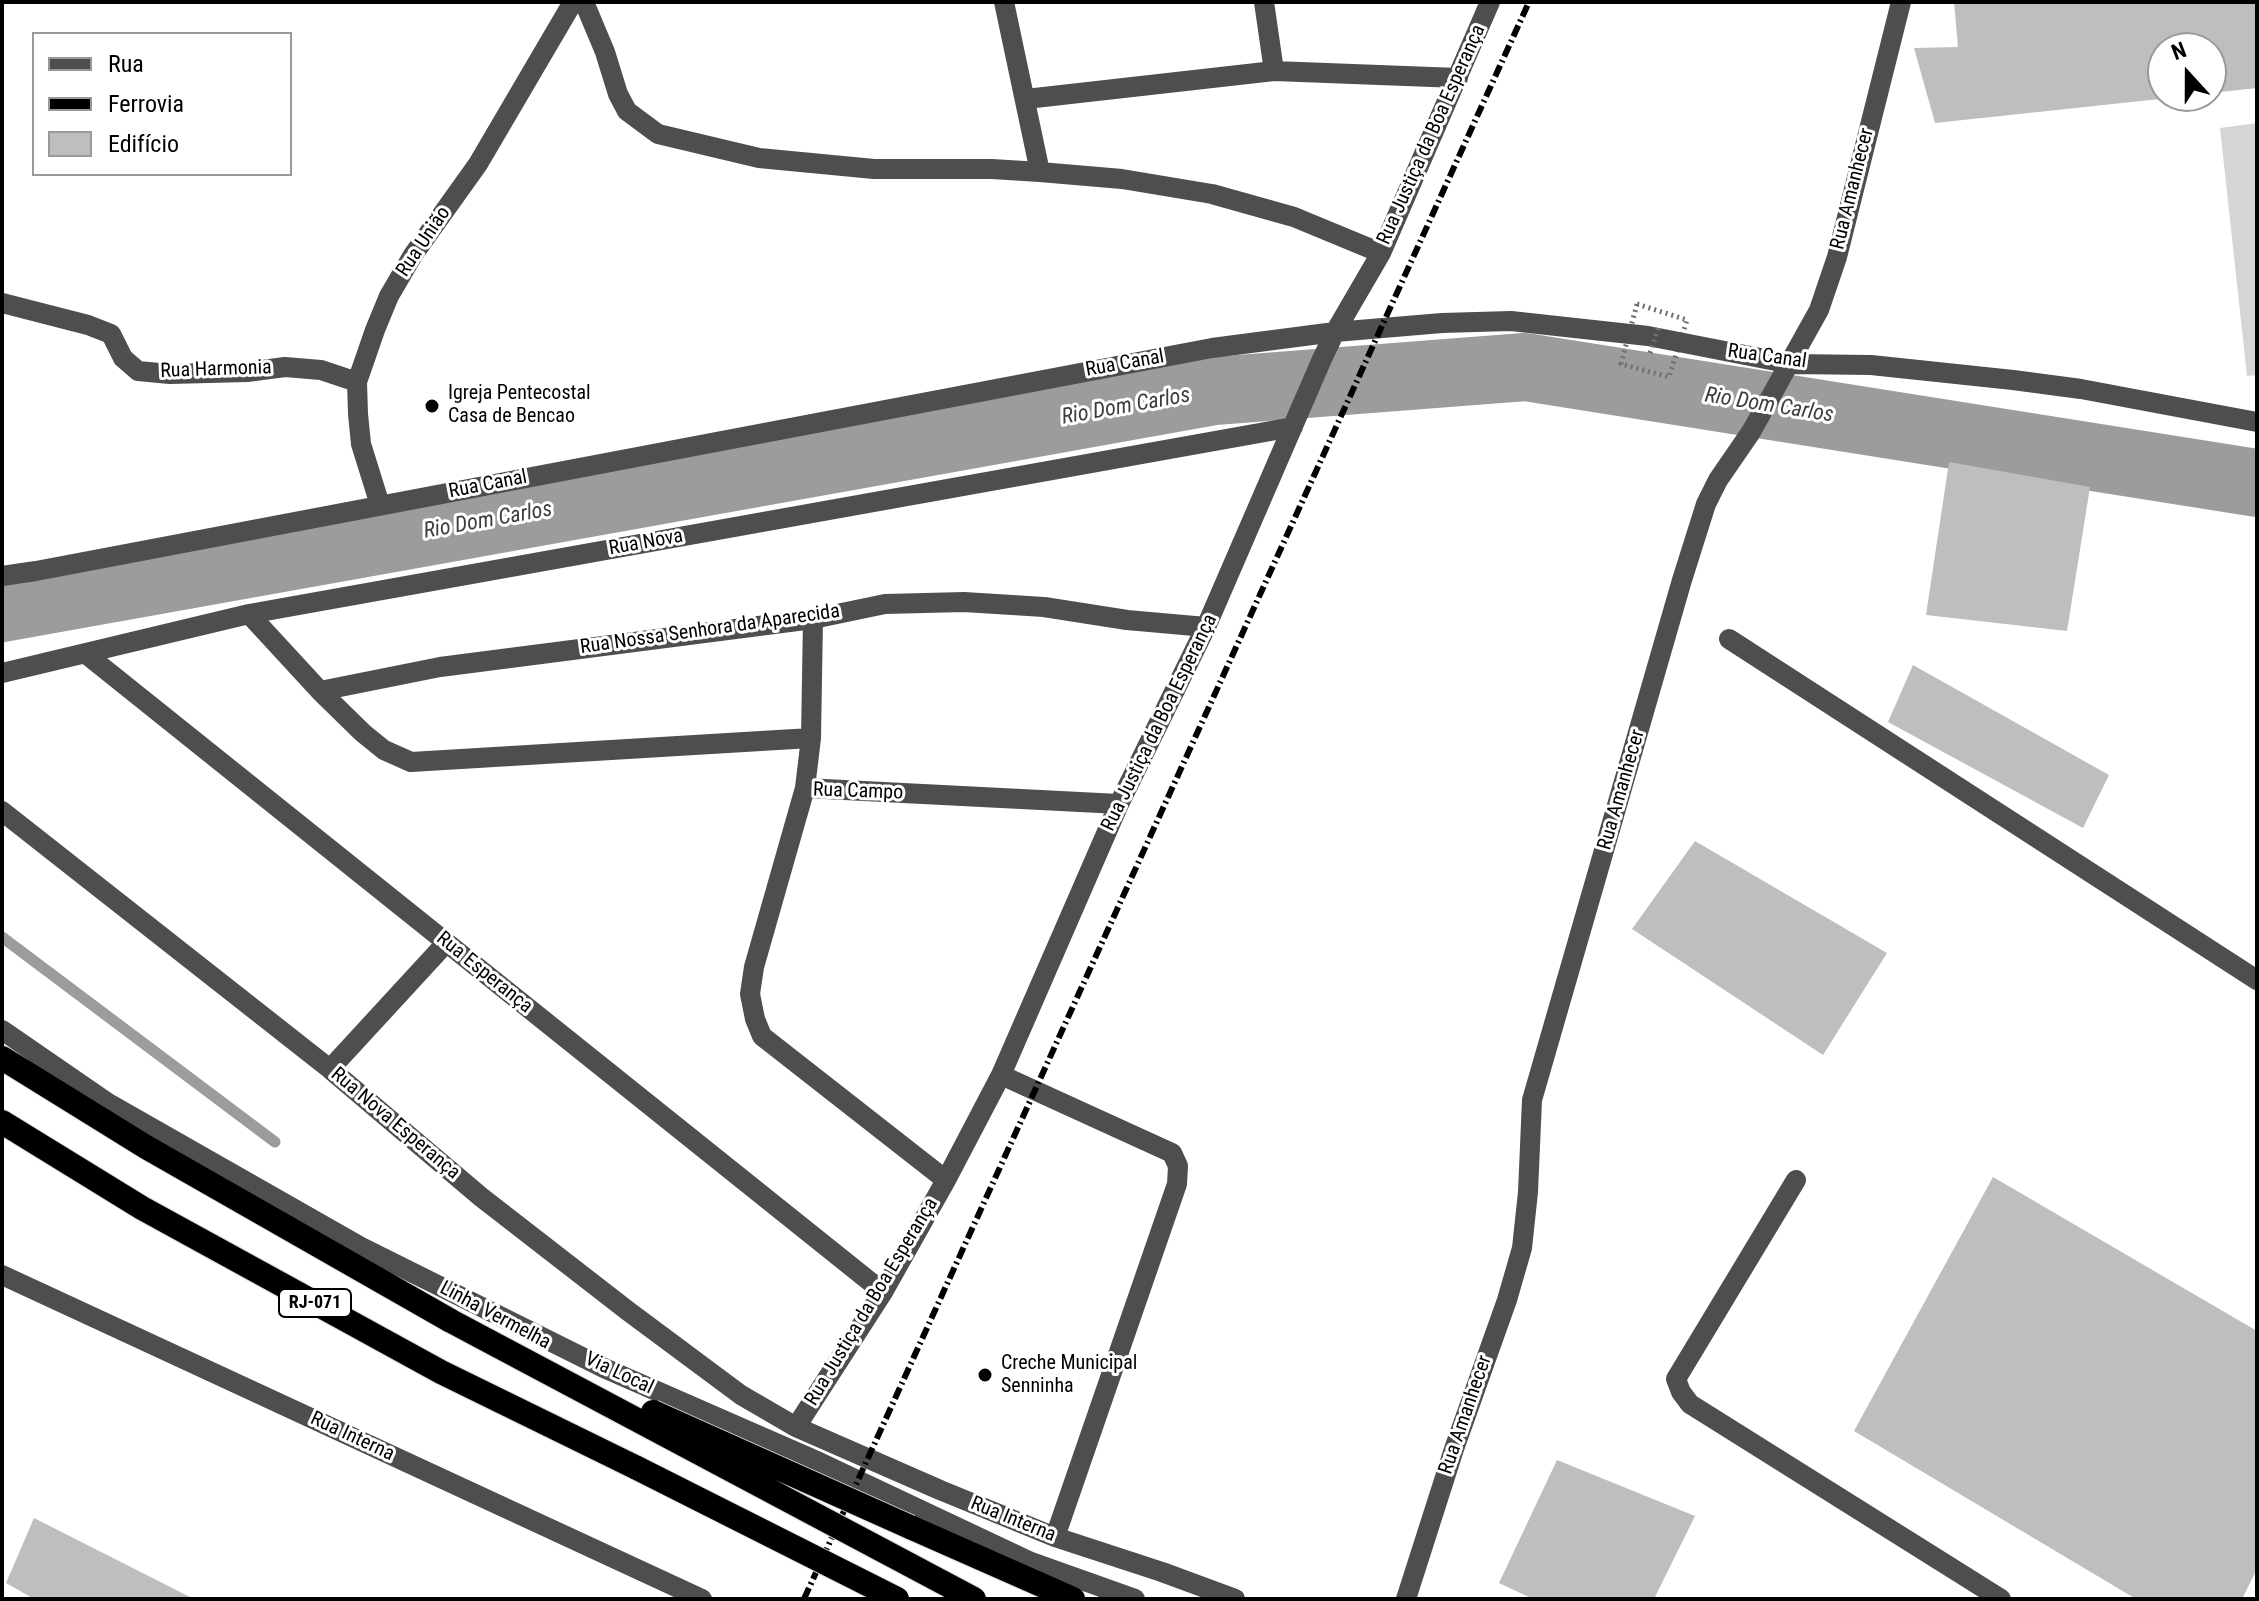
<!DOCTYPE html>
<meta charset="utf-8">
<style>
body{margin:0}
#map{position:relative;width:2259px;height:1601px;overflow:hidden;background:#fff;font-family:"Roboto Condensed",sans-serif}
canvas{display:block}
.frame{position:absolute;inset:0;border:4px solid #000;pointer-events:none}
.legend{position:absolute;left:32px;top:32px;width:260px;height:144px;box-sizing:border-box;background:#fff;border:2px solid #999;margin:0;padding:10px 14px;list-style:none;font-size:24px;color:#000}
.legend li{display:flex;align-items:center;gap:16px;height:40px}
.legend b{width:40px;border:2px solid #999}
.north{position:absolute;left:2147px;top:32px;width:80px;height:80px;box-sizing:border-box;background:#fff;border:2px solid #999;border-radius:50%;rotate:339deg;font-size:22px;font-weight:700;line-height:32px;text-align:center;color:#000}
.north::after{content:'';display:block;margin:auto;width:28px;height:36px;background:#000;clip-path:polygon(50% 0,100% 100%,50% 72%,0 100%)}
</style>
<div id="map">
<canvas width="2259" height="1601"></canvas>
<div class="frame"></div>
<ul class="legend">
<li><b style="height:10px;background:#4e4e4e"></b>Rua</li>
<li><b style="height:10px;background:#000"></b>Ferrovia</li>
<li><b style="height:22px;background:#bebebe"></b>Edifício</li>
</ul>
<div class="north">N</div>
</div>
<script>
const ctx = document.querySelector('canvas').getContext('2d');
ctx.lineJoin = 'round';
function fillPath(path, color) {
  ctx.fillStyle = color;
  ctx.fill(path, 'evenodd');
}
function poly(rows) {
  const path = new Path2D();
  for (const r of rows) {
    path.moveTo(r[0], r[1]);
    for (let i = 2; i < r.length; i += 2) path.lineTo(r[i], r[i + 1]);
  }
  return path;
}
function trace(path, color, width, dash) {
  ctx.strokeStyle = color;
  ctx.lineWidth = width;
  ctx.lineCap = dash ? 'butt' : 'round';
  ctx.setLineDash(dash || []);
  ctx.stroke(path);
}
function write(font, color, halo, rows, align = 'center') {
  ctx.font = font + ' "Roboto Condensed",sans-serif';
  ctx.lineWidth = 6;
  ctx.setLineDash([]);
  ctx.textBaseline = 'middle';
  ctx.strokeStyle = halo;
  ctx.fillStyle = color;
  for (const [text, x, y, turn = 0] of rows) {
    ctx.save();
    ctx.translate(x, y);
    ctx.rotate((+turn || 0) * Math.PI / 180);
    ctx.textAlign = isNaN(turn) ? turn : align;
    if (halo) ctx.strokeText(text, 0, 0);
    ctx.fillText(text, 0, 0);
    ctx.restore();
  }
}
fillPath(poly([
 [2257,123,2257,375,2247,376,2220,128]
]), '#d5d5d5');
trace(poly([
 [2,937,275,1142]
]), '#9c9c9c', 11);
trace(poly([
 [2,608,1214,391,1525,367,2257,483]
]), '#9c9c9c', 68);
fillPath(poly([
 [1954,2,2257,2,2257,88,2211,93,2211,48,2163,48,2163,96,2169,96,2169,98,1935,123,1914,48,1958,47],
 [1949,462,2090,487,2067,631,1926,615],
 [1913,665,2109,775,2083,828,1888,722],
 [1695,841,1887,953,1823,1055,1632,929],
 [1993,1177,2257,1331,2257,1569,2242,1599,2136,1599,1854,1431],
 [1557,1460,1695,1516,1654,1599,1533,1599,1499,1583],
 [34,1518,194,1599,34,1599,6,1583]
]), '#bebebe');
const highway = poly([
 [2,1058,146,1147,451,1321],
 [2,1122,142,1208,441,1372,637,1468],
 [910,1527,1073,1599]
]);
trace(highway, '#dbdbdb', 26);
trace(poly([
 [1637,304,1687,320,1669,377,1621,364,1637,304]
]), '#707070', 5, [2, 4]);
trace(poly([
 [584,2,605,52,618,94,627,111,658,134,759,158,874,169,992,169,1040,172],
 [1004,2,1040,172,1122,179,1212,194,1294,217,1381,253],
 [1264,2,1274,71],
 [1026,99,1274,71,1458,78],
 [2,303,88,325,111,334,123,358,138,371,170,374,247,372,285,367,321,370,357,382],
 [380,505,361,444,358,414,357,382,375,330,389,296,413,255,478,164,573,2],
 [2,576,36,571,1212,348,1335,332,1442,323,1511,321,1648,336,1791,364,1871,365,2013,380,2081,389,2257,422],
 [249,614,320,691,440,667,813,619,885,604,964,602,1044,607,1127,620,1206,627],
 [1729,639,2257,980],
 [86,654,883,1292],
 [2,673,249,614,1293,427],
 [320,691,363,733,384,750,411,762,811,738],
 [805,788,811,738,813,619],
 [2,811,330,1069,481,1197,628,1311,741,1395,796,1427,940,1490,1055,1537,1162,1572,1235,1599],
 [2,1030,108,1103,361,1247,604,1368,819,1462,1031,1562,1135,1599],
 [330,1069,446,943],
 [1001,1075,1172,1153,1178,1166,1177,1184,1055,1537],
 [946,1180,762,1036,755,1019,750,994,754,967,805,788,1119,804],
 [1796,1180,1676,1379,1681,1392,1690,1404,2001,1599],
 [2,1275,702,1599],
 [796,1427,883,1292,946,1180,1001,1075,1119,804,1206,627,1322,359,1335,332,1381,253,1490,2],
 [1406,1599,1454,1449,1507,1300,1522,1248,1528,1192,1532,1100,1682,580,1706,504,1718,480,1751,432,1819,310,1837,257,1901,2]
]), '#4e4e4e', 20);
trace(highway, '#000', 24);
trace(poly([
 [804,1599,1529,2]
]), '#000', 6, [12, 4, 2, 4]);
const highwayBridge = poly([
 [451,1321,974,1599],
 [653,1412,910,1527],
 [637,1468,897,1599]
]);
trace(highwayBridge, '#dbdbdb', 26, []);
trace(poly([
 [1650,353,1659,326]
]), '#707070', 5, [2, 4]);
trace(highwayBridge, '#000', 24);
for (const [x, y, r, color] of [
 [432,406,8,"#000"],
 [985,1375,8,"#000"]
]) {
  const dot = new Path2D();
  dot.arc(x, y, r, 0, 2 * Math.PI);
  ctx.fillStyle = color;
  ctx.fill(dot);
  trace(dot, '#fff', 3);
}
for (const [x, y, w] of [
 [315,1303,72]
]) {
  const box = new Path2D();
  box.roundRect(x - w / 2, y - 14, w, 28, 6);
  ctx.fillStyle = '#fff';
  ctx.fill(box);
  trace(box, '#000', 2);
}
write('bold 18px', '#000', null, [
 ["RJ-071",315,1303]
]);
write('20px', '#000', '#fff', [
 ["Rua Justiça da Boa Esperança",1432,135,-66],
 ["Rua Amanhecer",1853,189,-76],
 ["Rua União",424,242,-56],
 ["Rua Canal",1767,357,8],
 ["Rua Canal",1125,364,-10],
 ["Rua Harmonia",216,370,-2],
 ["Rua Canal",488,485,-11],
 ["Rua Nova",646,543,-10],
 ["Rua Nossa Senhora da Aparecida",710,630,-8],
 ["Rua Justiça da Boa Esperança",1160,723,-64],
 ["Rua Amanhecer",1622,790,-74],
 ["Rua Campo",858,792,2],
 ["Rua Esperança",484,973,39],
 ["Rua Nova Esperança",395,1124,40],
 ["Rua Justiça da Boa Esperança",872,1302,-59],
 ["Linha Vermelha",495,1316,28],
 ["Via Local",619,1374,25],
 ["Rua Amanhecer",1466,1415,-71],
 ["Rua Interna",352,1437,25],
 ["Rua Interna",1013,1520,22]
]);
write('20px', '#000', '#fff', [
 ["Igreja Pentecostal",448,394],
 ["Casa de Bencao",448,417],
 ["Creche Municipal",1001,1364],
 ["Senninha",1001,1387]
], 'left');
write('italic 22px', '#3d3d3d', '#fff', [
 ["Rio Dom Carlos",1769,406,9],
 ["Rio Dom Carlos",1126,407,-10],
 ["Rio Dom Carlos",488,521,-10]
]);
</script>
